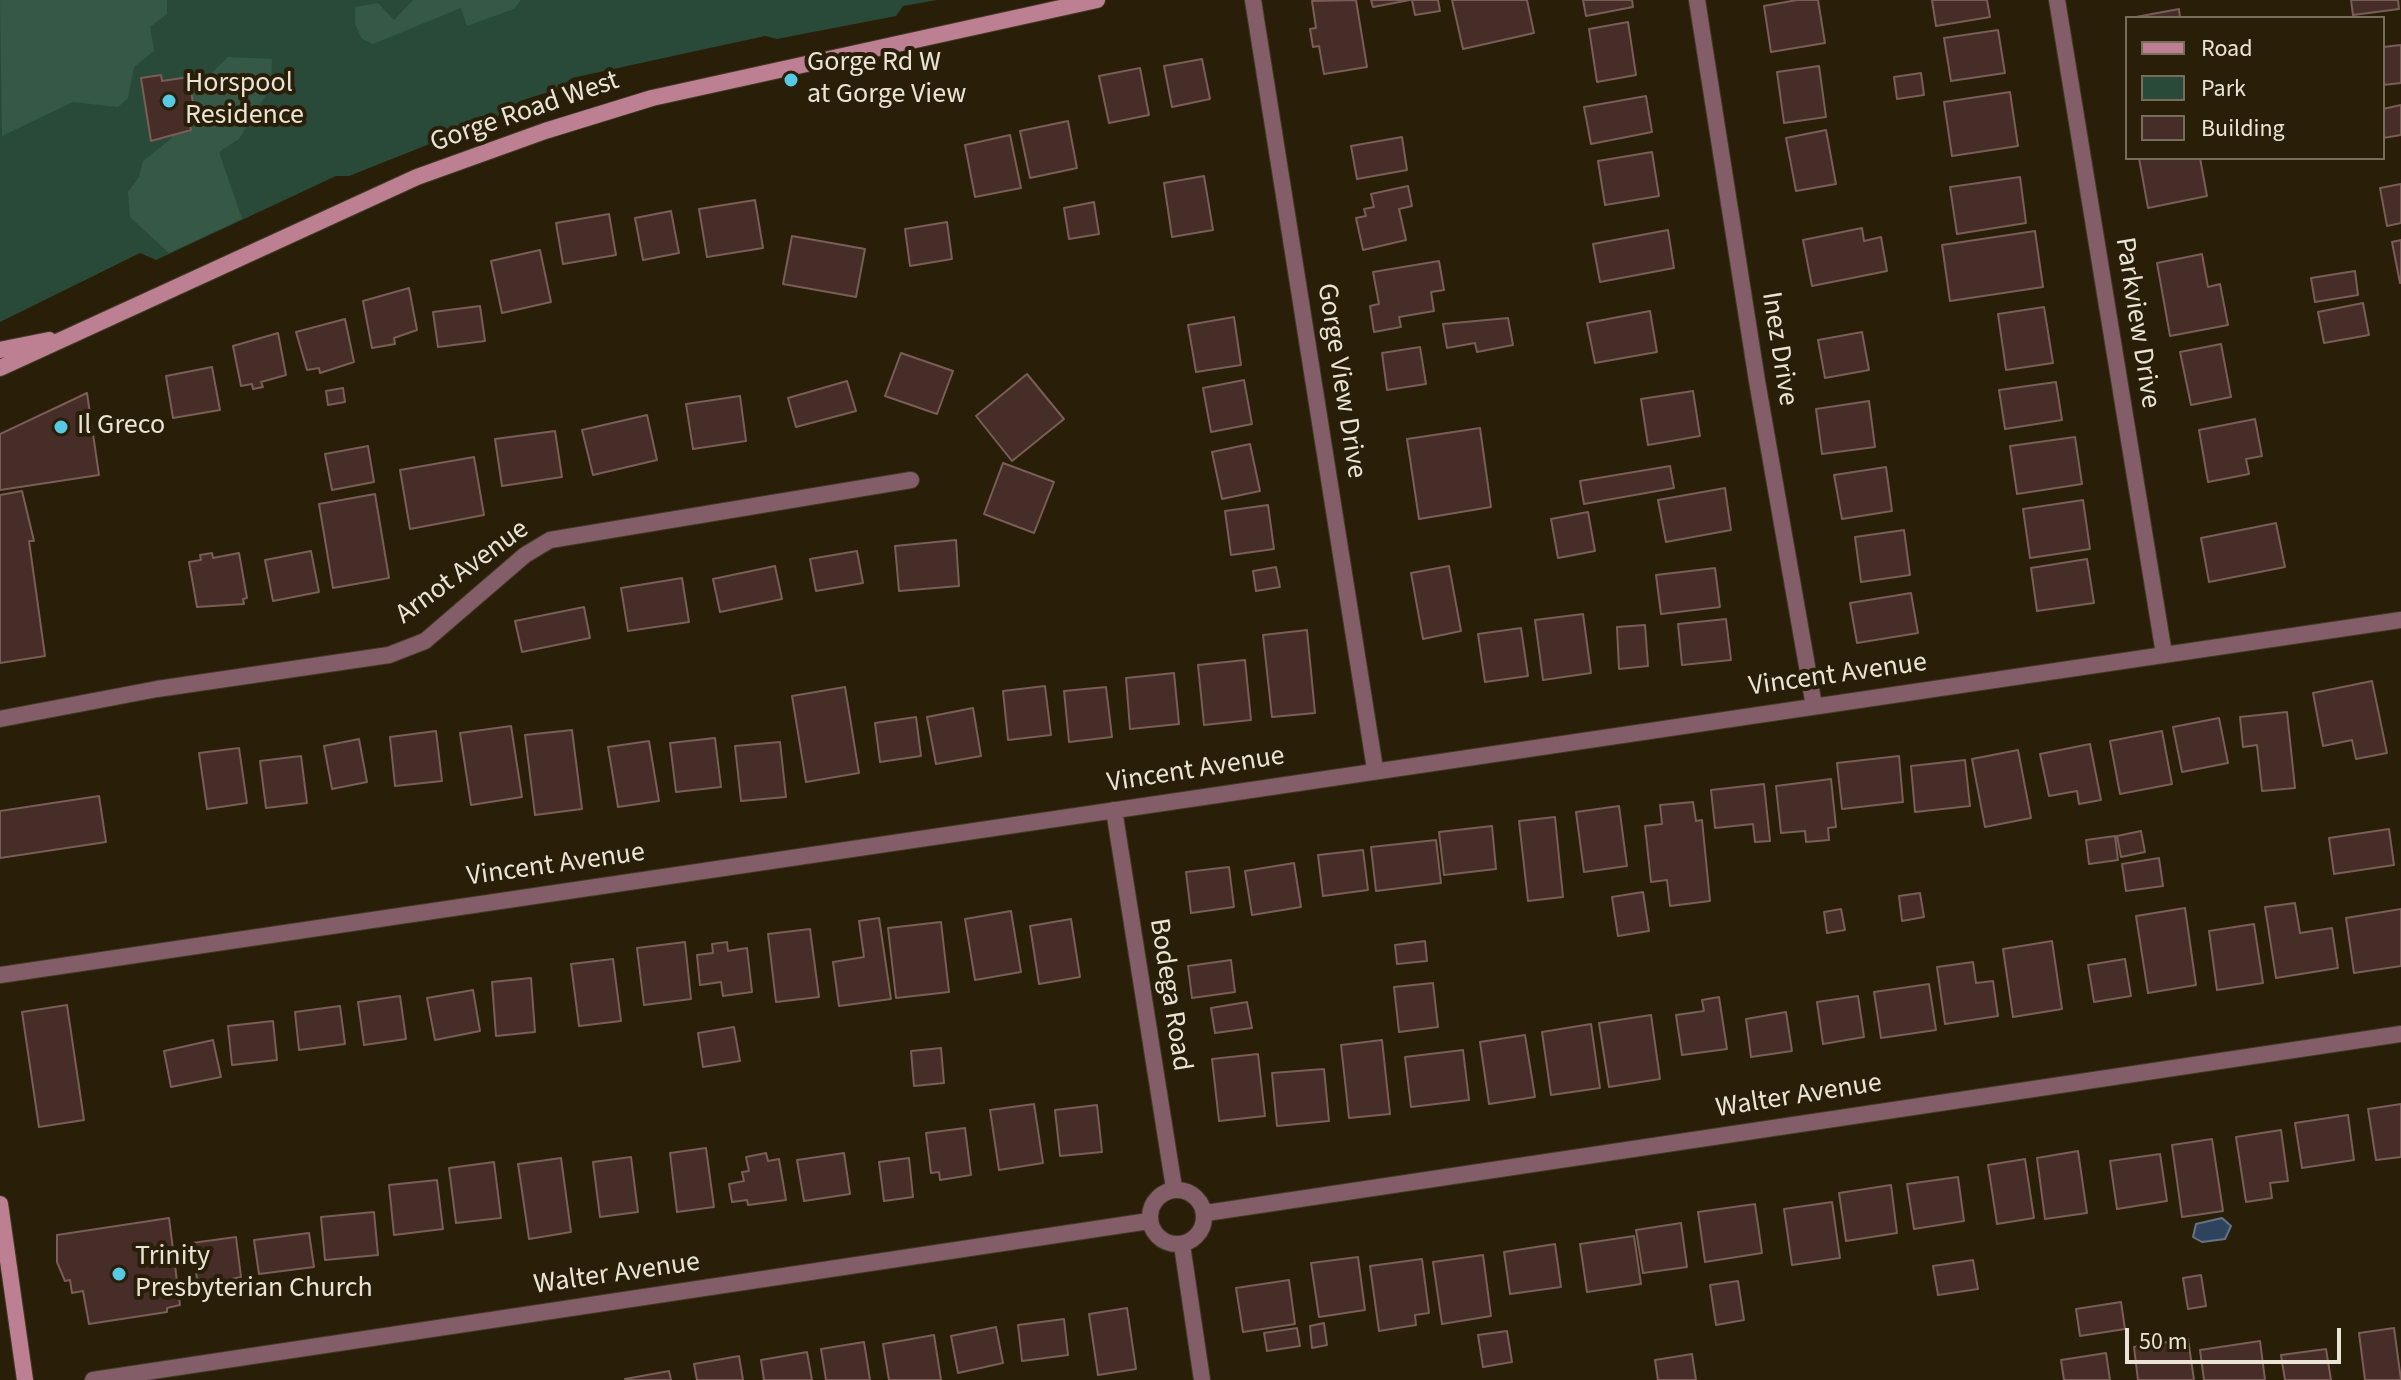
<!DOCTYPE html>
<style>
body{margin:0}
#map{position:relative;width:2401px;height:1380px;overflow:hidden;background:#291f09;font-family:"Source Sans 3",sans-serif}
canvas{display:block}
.legend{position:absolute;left:2125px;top:16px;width:260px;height:144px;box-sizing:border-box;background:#291f09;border:2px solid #766d5b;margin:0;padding:10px 14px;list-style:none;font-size:24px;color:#eae3d6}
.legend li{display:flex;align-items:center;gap:16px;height:40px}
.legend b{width:40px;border:2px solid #766d5b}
.scale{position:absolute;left:2125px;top:1328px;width:216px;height:36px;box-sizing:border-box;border:4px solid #eae3d6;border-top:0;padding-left:10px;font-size:24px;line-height:28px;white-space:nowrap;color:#eae3d6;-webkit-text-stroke:6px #291f09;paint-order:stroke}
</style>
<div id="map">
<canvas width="2401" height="1380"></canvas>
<ul class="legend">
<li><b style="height:10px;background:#bc8092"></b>Road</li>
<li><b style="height:22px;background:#294a39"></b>Park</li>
<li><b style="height:22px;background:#462d27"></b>Building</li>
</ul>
<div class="scale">50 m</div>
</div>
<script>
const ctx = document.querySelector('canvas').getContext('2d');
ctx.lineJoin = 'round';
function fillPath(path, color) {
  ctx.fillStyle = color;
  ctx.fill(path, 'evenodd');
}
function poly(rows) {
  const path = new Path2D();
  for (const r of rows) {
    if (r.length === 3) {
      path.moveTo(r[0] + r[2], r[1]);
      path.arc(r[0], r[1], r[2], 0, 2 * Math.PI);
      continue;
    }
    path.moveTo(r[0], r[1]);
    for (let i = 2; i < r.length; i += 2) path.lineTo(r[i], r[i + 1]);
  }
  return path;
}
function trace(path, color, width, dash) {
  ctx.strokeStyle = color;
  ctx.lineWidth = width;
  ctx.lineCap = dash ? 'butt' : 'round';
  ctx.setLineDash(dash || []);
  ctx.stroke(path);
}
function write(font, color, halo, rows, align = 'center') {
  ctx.font = font + ' "Source Sans 3",sans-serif';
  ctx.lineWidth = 8;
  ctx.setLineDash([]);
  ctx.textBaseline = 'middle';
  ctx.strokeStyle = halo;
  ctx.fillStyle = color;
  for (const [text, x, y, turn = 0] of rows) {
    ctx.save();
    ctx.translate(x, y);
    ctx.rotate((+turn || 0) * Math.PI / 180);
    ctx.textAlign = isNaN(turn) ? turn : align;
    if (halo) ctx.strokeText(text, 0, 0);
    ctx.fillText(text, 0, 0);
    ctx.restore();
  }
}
fillPath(poly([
 [0,0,937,0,903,6,896,16,777,39,765,36,572,78,558,89,520,101,495,118,349,176,336,176,156,260,140,253,0,322]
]), '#294a39');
fillPath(poly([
 [0,0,167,0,167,14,150,27,154,51,134,67,128,98,118,107,73,102,2,136],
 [413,0,521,0,514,9,467,26,461,8,373,44,362,39,355,24,355,7,378,3,394,20],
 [228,57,272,59,271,86,252,119,239,139,219,152,242,219,169,253,130,217,128,192,139,177,143,161,172,138,171,134,190,130,187,111,194,109,191,93]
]), '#355946');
const water = poly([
 [2222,1218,2231,1226,2225,1239,2202,1242,2193,1237,2196,1224,2222,1218]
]);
fillPath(water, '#2d435e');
trace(water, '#667382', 2);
const building = poly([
 [1356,0,1367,67,1324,74,1319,46,1313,47,1310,29,1316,28,1312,1,1356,0],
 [1371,0,1410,0,1373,7,1371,0],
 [1412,0,1438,0,1440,11,1415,15,1412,0],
 [1452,0,1527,0,1534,33,1463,49,1452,0],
 [1583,0,1632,0,1633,7,1586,16,1583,0],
 [1797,0,1818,0,1825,43,1771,52,1764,6,1797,0],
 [1932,0,1987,0,1990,17,1936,26,1932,0],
 [2351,0,2398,0,2399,9,2353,15,2351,0],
 [2179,9,2180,18,2136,18,2136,17,2179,9],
 [1628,22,1636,75,1597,82,1589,29,1628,22],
 [1998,30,2005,73,1951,81,1944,38,1998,30],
 [2401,45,2401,83,2383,85,2383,47,2401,45],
 [1202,59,1210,99,1172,107,1164,66,1202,59],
 [1819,66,1826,117,1784,123,1777,72,1819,66],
 [1140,68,1149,115,1109,123,1099,76,1140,68],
 [1921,73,1924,95,1897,99,1894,77,1921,73],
 [161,75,162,81,189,77,194,110,187,111,191,130,151,141,141,78,161,75],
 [2010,92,2018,146,1952,156,1944,102,2010,92],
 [1646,96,1652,132,1591,144,1584,107,1646,96],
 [2401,105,2401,135,2383,138,2383,109,2401,105],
 [1068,121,1077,168,1030,178,1020,131,1068,121],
 [1826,130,1836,184,1796,191,1786,138,1826,130],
 [1010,135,1021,188,975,197,965,145,1010,135],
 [1402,137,1407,170,1357,179,1351,146,1402,137],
 [1652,152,1659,196,1605,205,1598,161,1652,152],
 [2139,158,2200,158,2207,196,2148,208,2139,158],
 [1204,176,1213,230,1172,237,1164,183,1204,176],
 [2020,177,2026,223,1957,234,1950,187,2020,177],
 [2401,184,2401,223,2387,226,2380,188,2401,184],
 [1408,186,1412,206,1399,209,1406,240,1363,250,1356,218,1366,216,1364,209,1374,207,1371,194,1408,186],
 [755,200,763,248,707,257,699,209,755,200],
 [1094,202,1099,234,1069,239,1064,208,1094,202],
 [671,211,679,253,643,260,635,218,671,211],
 [609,214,616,255,563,264,556,223,609,214],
 [947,222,952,259,910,266,905,229,947,222],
 [1862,228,1864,241,1881,237,1887,271,1812,286,1803,240,1862,228],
 [1668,230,1674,268,1600,282,1593,244,1668,230],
 [2035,231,2043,287,1950,301,1942,245,2035,231],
 [792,236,865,249,856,297,783,284,792,236],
 [2401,240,2401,283,2400,283,2392,242,2401,240],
 [540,250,551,302,502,313,491,261,540,250],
 [2202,254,2208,287,2220,284,2228,325,2170,336,2157,263,2202,254],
 [1439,261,1444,290,1431,292,1434,311,1399,317,1401,327,1374,332,1370,306,1379,304,1373,272,1439,261],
 [2355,271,2358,295,2315,302,2311,278,2355,271],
 [409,288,417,330,394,338,395,344,372,348,363,301,409,288],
 [2363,303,2369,335,2324,343,2318,312,2363,303],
 [480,306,485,341,438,347,433,312,480,306],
 [2044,307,2053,363,2006,370,1998,314,2044,307],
 [1650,311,1657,352,1595,363,1587,323,1650,311],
 [1234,317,1241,365,1196,372,1188,325,1234,317],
 [1508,318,1513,345,1477,352,1475,343,1447,348,1443,324,1508,318],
 [345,319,354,362,320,373,319,368,307,370,296,332,345,319],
 [1862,332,1869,370,1825,378,1818,340,1862,332],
 [278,333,286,375,261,382,263,387,253,389,252,384,241,386,233,346,278,333],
 [2221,344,2231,397,2191,405,2180,352,2221,344],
 [1420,347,1426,384,1387,390,1382,353,1420,347],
 [901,353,953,371,937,414,885,396,901,353],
 [212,367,220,410,173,418,166,376,212,367],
 [1027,374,1064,419,1012,461,976,416,1027,374],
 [1244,380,1252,424,1211,432,1203,388,1244,380],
 [847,381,856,411,796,427,788,398,847,381],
 [2056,382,2062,420,2005,429,1999,390,2056,382],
 [343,388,345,402,328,405,326,391,343,388],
 [1693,391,1700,436,1648,445,1641,399,1693,391],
 [87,393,99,475,0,490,0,434,87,393],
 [740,396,746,441,693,449,686,404,740,396],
 [1869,401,1875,447,1822,454,1816,409,1869,401],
 [647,415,657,460,593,475,582,430,647,415],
 [2255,419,2262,456,2246,459,2249,474,2208,482,2199,430,2255,419],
 [1480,428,1491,507,1419,519,1407,439,1480,428],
 [555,431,562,477,502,486,495,439,555,431],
 [2075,437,2082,484,2017,494,2010,446,2075,437],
 [1250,444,1260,491,1222,499,1212,452,1250,444],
 [368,446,374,482,332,490,325,454,368,446],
 [474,457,484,515,410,529,400,470,474,457],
 [1003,463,1054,482,1034,533,984,514,1003,463],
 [1670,466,1674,488,1584,504,1580,481,1670,466],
 [1886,467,1892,511,1842,519,1834,475,1886,467],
 [1725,488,1731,530,1666,542,1658,500,1725,488],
 [22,491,34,541,29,541,45,656,0,663,0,495,22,491],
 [375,494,389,578,333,588,319,504,375,494],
 [2083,500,2090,549,2030,558,2023,509,2083,500],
 [1268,505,1274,549,1231,555,1225,511,1268,505],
 [1588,512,1595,551,1558,558,1551,519,1588,512],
 [2276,523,2285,567,2209,582,2201,538,2276,523],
 [1904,530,1910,575,1861,582,1855,537,1904,530],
 [956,540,959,586,899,591,895,546,956,540],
 [311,551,319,592,273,601,265,560,311,551],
 [857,551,863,583,816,591,810,559,857,551],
 [212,553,213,558,239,553,247,598,243,599,244,604,197,607,189,562,201,560,200,555,212,553],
 [2087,559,2094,603,2037,611,2031,568,2087,559],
 [775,566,782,599,720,612,713,579,775,566],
 [1449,566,1461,631,1423,639,1411,573,1449,566],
 [1276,567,1280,587,1256,591,1253,571,1276,567],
 [1715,568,1720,607,1661,614,1656,575,1715,568],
 [682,578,689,622,628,631,621,588,682,578],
 [1911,593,1918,633,1857,643,1850,603,1911,593],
 [584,607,590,638,522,652,515,621,584,607],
 [1583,614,1591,673,1543,680,1535,620,1583,614],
 [1726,619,1731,660,1682,665,1678,624,1726,619],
 [1645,625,1648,666,1619,669,1617,627,1645,625],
 [1521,628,1528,676,1485,682,1478,634,1521,628],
 [1307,630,1315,713,1272,717,1263,635,1307,630],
 [1245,660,1251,720,1204,725,1198,665,1245,660],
 [1174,673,1179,724,1130,729,1126,678,1174,673],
 [2372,681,2387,753,2356,759,2352,740,2323,746,2313,693,2372,681],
 [1045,686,1051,735,1008,740,1003,691,1045,686],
 [845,687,859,773,806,782,792,696,845,687],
 [1106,687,1112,737,1069,742,1064,691,1106,687],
 [973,708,981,756,936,764,927,717,973,708],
 [2287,712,2295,788,2262,791,2257,745,2243,747,2240,717,2287,712],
 [916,717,921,756,880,762,875,723,916,717],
 [2219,718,2228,763,2182,772,2173,727,2219,718],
 [511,726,522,797,471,805,460,733,511,726],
 [572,730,582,809,535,815,525,735,572,730],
 [436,731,442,781,395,786,390,737,436,731],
 [2162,731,2172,784,2120,794,2110,741,2162,731],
 [715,738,721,787,676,792,670,743,715,738],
 [359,739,367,782,332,789,324,746,359,739],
 [649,741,659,801,618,807,608,747,649,741],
 [780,742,786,797,741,801,735,746,780,742],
 [2090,744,2101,800,2079,804,2077,791,2049,796,2040,754,2090,744],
 [239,748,247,803,207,809,199,753,239,748],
 [2018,750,2031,818,1985,827,1972,759,2018,750],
 [301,756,307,803,266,808,260,761,301,756],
 [1899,756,1903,802,1842,809,1837,763,1899,756],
 [1965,760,1970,806,1915,812,1911,766,1965,760],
 [1831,779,1836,827,1828,828,1829,840,1806,842,1805,831,1781,833,1776,786,1831,779],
 [1764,784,1770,841,1755,842,1753,824,1715,828,1711,790,1764,784],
 [99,796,106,842,0,858,0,811,99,796],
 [1693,802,1696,821,1702,820,1710,901,1670,906,1667,880,1651,882,1645,826,1662,824,1660,805,1693,802],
 [1619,806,1627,866,1584,872,1576,812,1619,806],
 [1555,817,1563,897,1528,901,1519,821,1555,817],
 [1492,826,1496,869,1444,875,1439,832,1492,826],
 [2389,829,2394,865,2334,874,2329,838,2389,829],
 [2141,831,2145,852,2121,857,2117,836,2141,831],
 [2115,836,2118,860,2089,864,2086,840,2115,836],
 [1436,840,1441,883,1376,891,1371,847,1436,840],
 [1363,850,1368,890,1323,896,1318,855,1363,850],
 [2159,858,2163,886,2126,891,2122,864,2159,858],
 [1294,863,1301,907,1252,915,1245,871,1294,863],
 [1229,867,1234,907,1191,913,1186,872,1229,867],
 [1643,892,1649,931,1618,936,1612,897,1643,892],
 [1920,893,1924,917,1902,921,1899,896,1920,893],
 [2295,903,2300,933,2332,928,2338,968,2276,978,2265,907,2295,903],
 [2185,908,2196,985,2148,993,2136,916,2185,908],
 [1841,909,1845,930,1827,933,1824,912,1841,909],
 [2401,909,2401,966,2354,973,2346,918,2401,909],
 [1011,911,1021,972,975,980,965,919,1011,911],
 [879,918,891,999,839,1006,833,962,864,957,859,921,879,918],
 [1071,919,1080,977,1039,984,1030,926,1071,919],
 [941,922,949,992,896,998,888,928,941,922],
 [2254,924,2263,983,2217,990,2209,931,2254,924],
 [810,929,819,997,776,1002,768,934,810,929],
 [1425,941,1427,961,1397,964,1395,945,1425,941],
 [2052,941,2062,1009,2013,1017,2003,949,2052,941],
 [685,942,691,999,644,1005,637,948,685,942],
 [727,942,728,951,747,948,752,992,723,996,721,982,700,985,697,955,713,953,712,944,727,942],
 [613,959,621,1021,579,1026,571,964,613,959],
 [2125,959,2131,996,2094,1002,2088,965,2125,959],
 [1231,960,1235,992,1192,998,1188,966,1231,960],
 [1973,962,1976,983,1993,981,1998,1016,1945,1024,1937,967,1973,962],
 [531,978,535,1032,496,1036,492,982,531,978],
 [1433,983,1438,1027,1399,1032,1394,987,1433,983],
 [1929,984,1936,1030,1881,1038,1874,992,1929,984],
 [473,990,480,1031,435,1040,427,998,473,990],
 [400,996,406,1039,364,1045,358,1002,400,996],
 [1858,996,1864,1037,1823,1044,1817,1002,1858,996],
 [1719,997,1727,1049,1682,1055,1676,1015,1704,1011,1702,1000,1719,997],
 [1247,1002,1252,1028,1215,1033,1211,1008,1247,1002],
 [67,1005,84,1120,39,1127,22,1012,67,1005],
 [340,1006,345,1044,299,1050,295,1012,340,1006],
 [1786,1012,1792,1051,1751,1057,1746,1019,1786,1012],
 [1651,1015,1660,1079,1609,1087,1599,1023,1651,1015],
 [273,1021,277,1060,232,1065,228,1026,273,1021],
 [1591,1024,1600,1088,1551,1095,1542,1032,1591,1024],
 [734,1027,740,1061,703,1067,698,1033,734,1027],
 [1525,1035,1535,1097,1489,1104,1480,1042,1525,1035],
 [213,1040,221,1077,171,1087,164,1051,213,1040],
 [1382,1040,1390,1114,1349,1118,1341,1045,1382,1040],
 [941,1048,944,1083,914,1086,911,1051,941,1048],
 [1463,1050,1469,1100,1411,1107,1405,1057,1463,1050],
 [1258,1054,1265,1116,1219,1121,1212,1059,1258,1054],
 [1324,1069,1329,1121,1277,1126,1272,1073,1324,1069],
 [1034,1104,1043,1163,999,1170,990,1110,1034,1104],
 [2401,1104,2401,1157,2376,1160,2368,1109,2401,1104],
 [1097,1105,1102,1152,1060,1156,1055,1110,1097,1105],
 [2348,1115,2354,1160,2302,1168,2295,1123,2348,1115],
 [965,1128,971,1175,940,1180,939,1172,931,1173,926,1133,965,1128],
 [2281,1130,2288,1181,2270,1183,2272,1198,2246,1202,2236,1137,2281,1130],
 [2212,1139,2223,1211,2182,1217,2172,1145,2212,1139],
 [706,1148,714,1207,677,1212,670,1153,706,1148],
 [2078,1151,2087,1213,2045,1219,2037,1158,2078,1151],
 [766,1153,768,1161,779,1159,786,1200,748,1205,747,1200,732,1202,729,1184,744,1181,742,1172,749,1171,746,1157,766,1153],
 [844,1153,850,1194,804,1201,797,1160,844,1153],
 [2160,1154,2167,1201,2117,1209,2110,1161,2160,1154],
 [631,1157,638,1212,600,1217,593,1162,631,1157],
 [561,1158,571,1232,529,1239,518,1164,561,1158],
 [909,1158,913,1197,884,1201,879,1162,909,1158],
 [2025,1159,2034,1218,1997,1224,1988,1165,2025,1159],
 [494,1162,501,1218,456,1223,449,1168,494,1162],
 [1958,1177,1964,1221,1914,1229,1907,1184,1958,1177],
 [437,1180,443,1229,394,1235,389,1185,437,1180],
 [1891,1185,1897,1233,1846,1241,1839,1193,1891,1185],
 [1832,1202,1840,1258,1792,1265,1784,1209,1832,1202],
 [1755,1204,1762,1253,1705,1262,1698,1212,1755,1204],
 [374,1212,378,1255,325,1260,321,1217,374,1212],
 [169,1218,180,1305,167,1308,167,1312,89,1324,83,1291,72,1293,70,1280,65,1281,57,1262,57,1235,169,1218],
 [1681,1223,1687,1267,1643,1273,1636,1230,1681,1223],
 [309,1233,314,1267,259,1274,254,1240,309,1233],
 [1634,1236,1641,1284,1587,1292,1580,1244,1634,1236],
 [236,1237,241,1277,198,1286,192,1243,236,1237],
 [1555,1244,1561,1287,1510,1294,1504,1252,1555,1244],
 [1483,1255,1491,1316,1442,1324,1433,1262,1483,1255],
 [1358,1257,1365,1310,1319,1317,1311,1263,1358,1257],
 [1422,1259,1429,1313,1415,1315,1416,1325,1379,1331,1370,1266,1422,1259],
 [1973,1260,1978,1289,1938,1295,1933,1266,1973,1260],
 [2201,1275,2206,1306,2188,1309,2183,1278,2201,1275],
 [1289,1280,1295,1324,1243,1332,1236,1288,1289,1280],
 [1738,1281,1744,1320,1716,1325,1710,1285,1738,1281],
 [2121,1302,2125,1329,2080,1336,2076,1309,2121,1302],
 [1127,1308,1136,1369,1098,1375,1089,1314,1127,1308],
 [1064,1319,1068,1355,1022,1361,1018,1325,1064,1319],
 [1324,1323,1327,1345,1312,1348,1310,1326,1324,1323],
 [996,1327,1003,1363,958,1373,951,1336,996,1327],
 [1297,1328,1300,1346,1267,1351,1264,1333,1297,1328],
 [2394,1328,2401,1380,2365,1380,2359,1333,2394,1328],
 [1507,1331,1512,1362,1483,1367,1478,1335,1507,1331],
 [934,1335,941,1380,889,1380,883,1344,934,1335],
 [2188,1339,2194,1380,2138,1380,2134,1347,2188,1339],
 [2260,1341,2265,1380,2204,1380,2200,1350,2260,1341],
 [864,1342,870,1380,826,1380,821,1349,864,1342],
 [2326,1349,2331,1380,2285,1380,2281,1355,2326,1349],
 [807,1352,812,1380,764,1380,761,1360,807,1352],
 [2106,1353,2110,1380,2064,1380,2061,1360,2106,1353],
 [1692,1354,1696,1380,1658,1380,1655,1360,1692,1354],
 [739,1356,743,1380,697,1380,694,1364,739,1356],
 [669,1371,671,1380,625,1380,625,1379,669,1371]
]);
fillPath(building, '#462d27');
trace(building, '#795d56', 2);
const minor = poly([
 [1253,0,1375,769],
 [1697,0,1757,381,1814,706],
 [2057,0,2164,654],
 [0,719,157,689,389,655,425,641,525,555,550,540,911,480],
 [1114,810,1174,1188],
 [0,975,2401,620],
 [1177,1217,27],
 [1206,1213,2401,1034],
 [1182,1245,1202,1380],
 [93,1380,1149,1221]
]);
const secondary = poly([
 [0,350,49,340],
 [0,368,417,177,545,131,652,98,1097,0],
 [0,1204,25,1380]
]);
trace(minor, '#443a26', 18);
trace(secondary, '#443a26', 18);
trace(minor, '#835e69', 16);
trace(secondary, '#bc8092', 16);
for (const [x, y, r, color] of [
 [791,80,8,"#57c9e2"],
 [169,101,8,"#57c9e2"],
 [61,427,8,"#57c9e2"],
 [119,1274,8,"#57c9e2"]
]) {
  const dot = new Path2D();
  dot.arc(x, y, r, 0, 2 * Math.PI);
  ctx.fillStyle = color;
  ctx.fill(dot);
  trace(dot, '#291f09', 3);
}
write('28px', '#eae3d6', '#291f09', [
 ["Gorge Rd W",807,64],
 ["at Gorge View",807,96],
 ["Horspool",185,85],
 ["Residence",185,117],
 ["Il Greco",77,427],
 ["Trinity",135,1258],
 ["Presbyterian Church",135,1290]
], 'left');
write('28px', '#eae3d6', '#291f09', [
 ["Gorge Road West",525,113,-19],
 ["Parkview Drive",2136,323,81],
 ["Inez Drive",1778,349,81],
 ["Gorge View Drive",1340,381,81],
 ["Arnot Avenue",463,573,-36],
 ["Vincent Avenue",1838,676,-8],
 ["Vincent Avenue",1196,771,-9],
 ["Vincent Avenue",556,866,-8],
 ["Bodega Road",1169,995,81],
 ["Walter Avenue",1799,1097,-9],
 ["Walter Avenue",617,1275,-8]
]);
</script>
